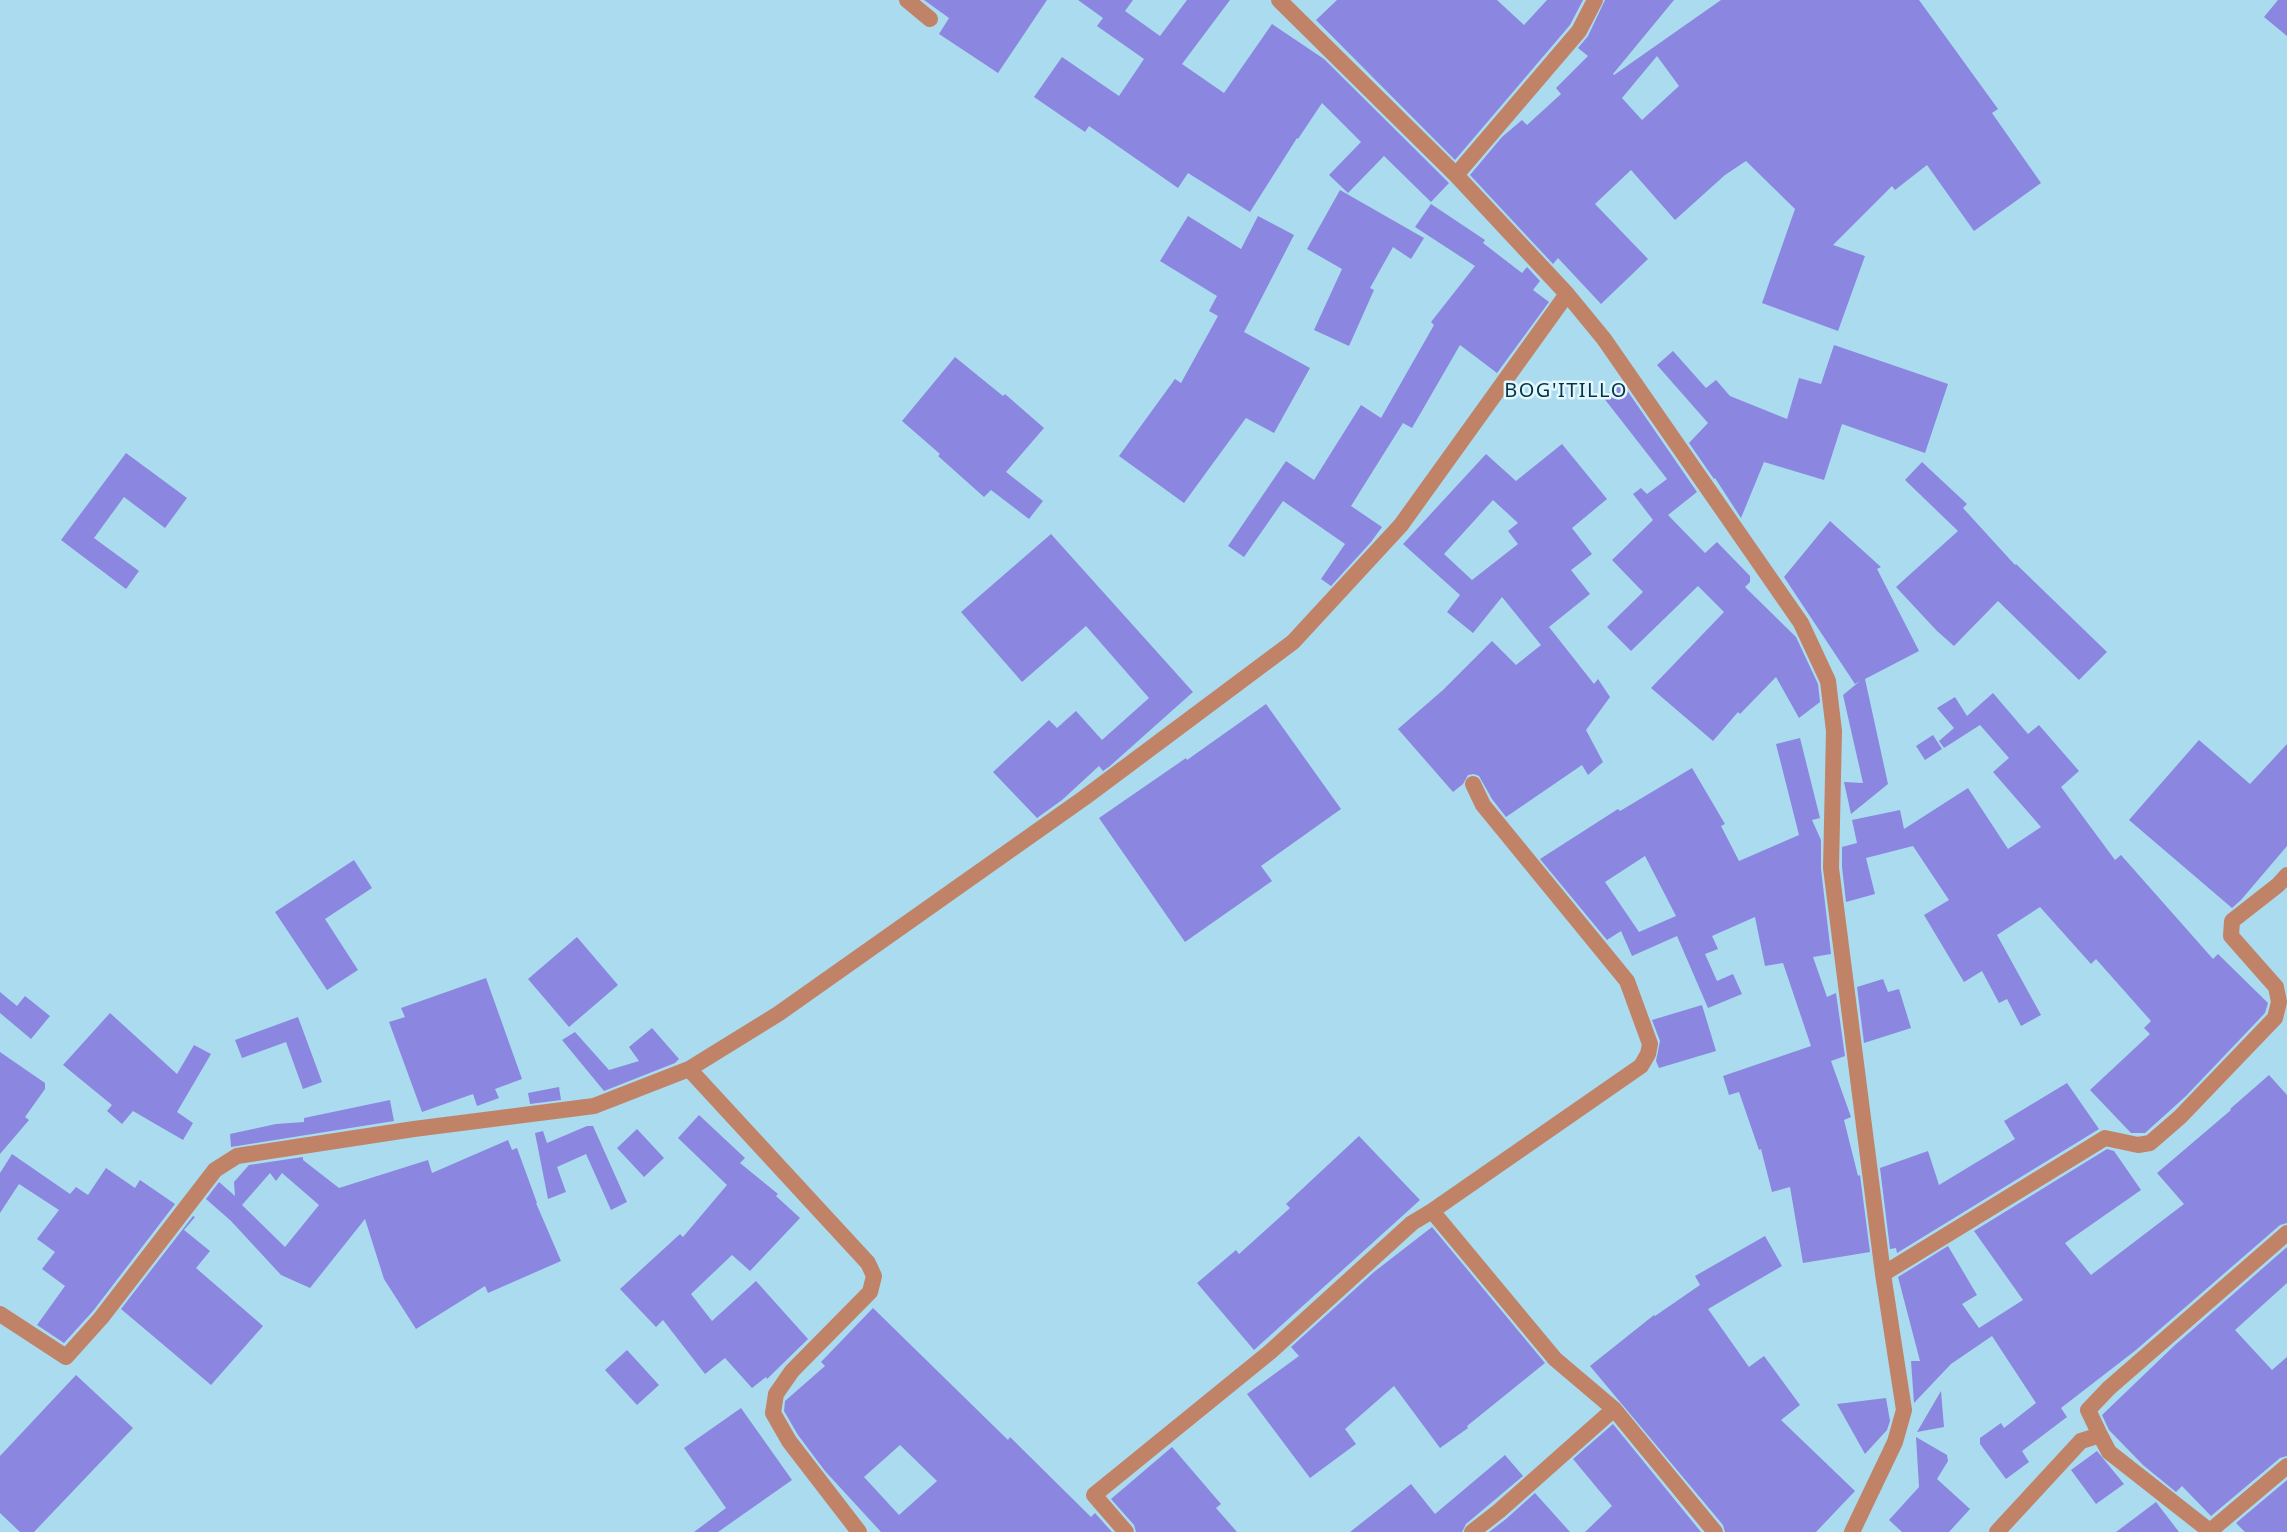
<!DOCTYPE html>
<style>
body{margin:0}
canvas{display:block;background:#aadbee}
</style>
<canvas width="2287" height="1532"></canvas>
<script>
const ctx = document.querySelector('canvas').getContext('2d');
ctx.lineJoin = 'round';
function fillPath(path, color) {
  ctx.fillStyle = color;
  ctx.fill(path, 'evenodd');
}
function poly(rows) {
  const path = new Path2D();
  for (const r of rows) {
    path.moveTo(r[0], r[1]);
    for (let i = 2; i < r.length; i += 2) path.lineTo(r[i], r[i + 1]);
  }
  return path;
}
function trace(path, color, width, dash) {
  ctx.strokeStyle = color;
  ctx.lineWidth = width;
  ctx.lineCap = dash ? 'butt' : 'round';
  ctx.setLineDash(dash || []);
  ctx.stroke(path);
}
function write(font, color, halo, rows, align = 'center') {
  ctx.font = font + ' "Noto Sans",sans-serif';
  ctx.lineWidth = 5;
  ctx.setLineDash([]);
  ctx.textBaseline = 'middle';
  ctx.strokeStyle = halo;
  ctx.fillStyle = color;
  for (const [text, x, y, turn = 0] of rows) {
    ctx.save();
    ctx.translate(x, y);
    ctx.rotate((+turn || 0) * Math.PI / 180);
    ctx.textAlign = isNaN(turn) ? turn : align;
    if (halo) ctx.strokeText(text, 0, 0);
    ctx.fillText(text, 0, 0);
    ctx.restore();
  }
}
fillPath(poly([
 [924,0,1047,0,998,73,939,34,949,18],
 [1078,0,1133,0,1125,11,1160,36,1187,0,1230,0,1182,64,1224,93,1272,24,1324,59,1449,183,1431,202,1384,156,1348,193,1329,175,1361,142,1322,103,1298,139,1297,138,1250,212,1188,173,1178,188,1089,126,1085,132,1034,97,1062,57,1119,96,1144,59,1097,26,1103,18],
 [1337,0,1497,0,1524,25,1547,0,1583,0,1570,25,1455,160,1316,20],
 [1605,0,1674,0,1613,74,1614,75,1721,0,1919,0,1998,109,1992,113,2041,183,1974,231,1927,165,1895,190,1892,186,1833,245,1865,256,1838,331,1762,303,1795,209,1746,161,1725,175,1675,220,1631,170,1595,204,1648,259,1601,304,1558,258,1553,264,1470,175,1502,137,1522,120,1527,125,1561,94,1556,88,1588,56,1578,48,1588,36],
 [1657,56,1679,86,1642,120,1622,98],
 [2278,0,2287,0,2287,36,2264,17],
 [1340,190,1424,238,1411,259,1393,247,1370,288,1374,290,1349,346,1314,330,1342,269,1307,249],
 [1431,204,1485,240,1483,243,1522,273,1527,267,1540,281,1533,290,1549,302,1497,373,1460,345,1412,428,1403,423,1351,506,1382,527,1371,542,1331,586,1321,579,1345,544,1283,501,1244,557,1228,546,1286,461,1314,480,1361,405,1381,418,1434,325,1431,322,1475,266,1415,227],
 [1188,216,1241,249,1258,216,1294,235,1244,332,1310,368,1274,433,1246,418,1184,503,1119,456,1175,379,1181,383,1218,316,1209,311,1217,296,1160,261],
 [1834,345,1948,384,1925,453,1842,424,1824,480,1764,462,1741,518,1715,478,1714,479,1689,443,1708,423,1657,365,1673,351,1706,388,1716,380,1730,396,1787,419,1799,378,1821,384],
 [955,357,1003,396,1005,394,1044,428,1006,472,1043,501,1029,519,991,490,984,497,938,456,940,454,902,421],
 [1622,383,1697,492,1668,515,1705,553,1717,542,1750,576,1750,582,1745,587,1796,637,1818,684,1820,702,1799,718,1776,677,1740,714,1738,712,1713,741,1651,688,1724,612,1698,586,1631,651,1607,627,1643,592,1612,560,1653,520,1633,494,1641,488,1647,494,1667,479,1603,397],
 [1562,444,1607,499,1572,528,1592,554,1571,570,1590,594,1549,627,1594,684,1598,679,1610,697,1586,730,1603,762,1588,775,1582,765,1506,817,1492,799,1479,776,1474,774,1468,775,1463,784,1453,792,1398,729,1443,690,1492,641,1516,665,1541,645,1502,597,1473,633,1447,612,1460,595,1403,544,1486,454,1516,481],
 [1493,500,1518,523,1508,531,1518,544,1472,580,1444,554],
 [126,453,187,498,165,528,124,497,94,538,139,571,126,589,61,540],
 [1922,462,1967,504,1963,508,2015,565,2016,564,2107,652,2079,680,1998,601,1954,646,1937,631,1896,587,1958,531,1905,480],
 [1830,521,1881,567,1877,569,1919,651,1865,679,1888,784,1851,814,1844,782,1863,783,1843,695,1860,681,1855,684,1784,577],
 [1051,534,1193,692,1110,766,1103,771,1099,766,1062,800,1037,818,993,772,1049,720,1057,728,1076,711,1102,740,1149,698,1086,626,1022,682,961,612],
 [1993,693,2028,734,2039,725,2079,771,2061,787,2115,860,2121,855,2213,959,2218,954,2268,1003,2265,1013,2186,1096,2145,1133,2131,1133,2090,1090,2150,1034,2144,1028,2151,1021,2096,959,2091,964,2040,907,1997,935,2041,1015,2021,1026,2007,999,1999,1003,1982,971,1964,982,1924,915,1949,900,1913,846,1866,858,1875,894,1846,902,1842,867,1842,847,1857,843,1852,820,1900,810,1904,829,1968,788,2008,849,2041,827,1993,772,2009,758,1980,725,1944,748,1939,741,1954,728,1937,708,1955,697,1967,716],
 [1266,704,1341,809,1261,866,1272,881,1185,942,1099,818,1186,758,1187,760],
 [1933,735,1942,749,1925,760,1916,746],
 [1800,738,1820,818,1812,820,1821,840,1821,869,1831,954,1813,957,1827,997,1836,993,1845,1056,1831,1061,1851,1117,1844,1120,1858,1176,1860,1175,1870,1252,1803,1263,1790,1187,1772,1192,1761,1149,1759,1150,1739,1092,1729,1095,1723,1076,1811,1046,1783,963,1765,966,1755,917,1712,936,1718,949,1705,954,1717,981,1733,974,1742,994,1708,1008,1677,936,1632,956,1621,931,1607,940,1540,859,1618,809,1620,811,1692,768,1725,824,1721,826,1739,861,1799,835,1776,744],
 [1645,856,1676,916,1639,932,1605,882],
 [2199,740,2250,784,2287,744,2287,846,2241,900,2232,908,2129,820],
 [354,860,372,888,325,919,358,970,327,990,275,912],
 [577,937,618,985,569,1027,528,979],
 [486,978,522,1079,495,1089,499,1098,477,1106,473,1094,422,1112,389,1022,405,1017,401,1008],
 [1883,979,1888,992,1899,989,1911,1028,1864,1043,1857,987],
 [0,992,17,1006,25,996,50,1016,31,1039,0,1013],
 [1702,1005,1716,1051,1659,1068,1656,1061,1660,1041,1652,1020],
 [110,1013,177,1074,194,1045,211,1054,177,1112,193,1123,183,1140,133,1111,122,1124,107,1111,112,1105,63,1065],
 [298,1017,322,1082,303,1089,286,1042,242,1058,235,1040],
 [652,1028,679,1059,675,1063,604,1091,562,1040,575,1032,609,1070,639,1061,629,1047],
 [0,1052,45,1083,45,1089,25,1117,29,1120,0,1154],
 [2269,1075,2287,1095,2287,1223,2280,1225,2136,1350,2061,1408,2067,1417,2022,1451,2029,1462,2006,1479,1980,1444,1980,1438,2001,1423,2004,1428,2036,1403,1992,1336,1951,1364,1914,1403,1911,1361,1920,1361,1898,1277,1948,1246,1977,1295,1962,1304,1979,1328,2023,1300,1974,1231,2107,1149,2114,1151,2141,1190,2065,1243,2091,1275,2184,1204,2157,1173,2231,1110,2230,1109],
 [2067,1083,2099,1129,1897,1253,1896,1248,1890,1249,1880,1168,1928,1151,1939,1185,2015,1139,2004,1121],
 [559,1087,561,1100,530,1104,528,1093],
 [390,1100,394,1121,231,1147,230,1134,276,1124,304,1122,304,1118],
 [699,1115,745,1158,740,1163,778,1194,776,1196,800,1218,750,1271,732,1255,691,1294,712,1321,756,1281,808,1339,767,1379,766,1377,752,1388,725,1358,705,1374,663,1320,656,1327,620,1289,680,1234,683,1237,727,1185,678,1138],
 [587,1126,593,1126,627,1202,611,1210,586,1154,557,1167,566,1192,548,1199,535,1133,543,1131,547,1143],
 [637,1129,664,1158,644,1177,617,1148],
 [1359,1136,1420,1200,1254,1350,1197,1283,1236,1250,1239,1254,1290,1208,1286,1204],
 [508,1140,512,1150,517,1148,537,1203,536,1203,561,1261,488,1293,485,1286,416,1329,384,1279,365,1219,310,1288,281,1275,231,1221,206,1199,219,1182,235,1196,234,1182,249,1165,303,1157,303,1160,339,1188,428,1160,432,1173],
 [270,1173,276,1181,282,1173,319,1205,285,1247,242,1205],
 [12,1154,70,1194,76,1187,88,1195,106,1168,135,1188,140,1180,175,1204,93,1311,64,1343,37,1325,65,1286,42,1269,55,1252,37,1239,59,1210,19,1184,0,1213,0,1173],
 [193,1216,195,1217,184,1230,210,1251,196,1268,263,1326,211,1385,121,1309],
 [1432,1227,1545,1363,1467,1426,1468,1428,1440,1448,1394,1386,1345,1429,1356,1444,1310,1478,1247,1394,1299,1356,1291,1347,1374,1272],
 [1765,1236,1782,1266,1708,1309,1749,1367,1764,1356,1800,1405,1781,1420,1855,1491,1816,1532,1725,1532,1723,1525,1590,1366,1654,1315,1655,1316,1700,1285,1695,1276],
 [2287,1247,2287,1283,2235,1330,2272,1370,2287,1357,2287,1456,2280,1458,2211,1516,2182,1486,2176,1492,2143,1465,2109,1430,2102,1415,2175,1345],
 [873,1308,1008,1440,1010,1437,1091,1517,1095,1513,1112,1532,881,1532,825,1471,798,1435,784,1411,785,1401,825,1366,821,1362],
 [900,1445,937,1481,899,1515,864,1477],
 [627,1350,659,1385,637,1405,605,1370],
 [76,1375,133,1428,34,1532,20,1532,0,1513,0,1456],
 [1941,1391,1944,1427,1917,1432],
 [1886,1398,1890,1421,1887,1430,1865,1454,1837,1404],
 [741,1408,792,1480,718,1532,694,1532,726,1508,684,1448],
 [1613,1424,1701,1532,1585,1532,1612,1506,1573,1459],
 [1916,1437,1947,1455,1948,1461,1937,1479,1970,1509,1949,1532,1902,1532,1889,1520,1919,1487],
 [1172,1447,1221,1504,1216,1508,1237,1532,1136,1532,1134,1525,1111,1499],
 [2097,1451,2124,1484,2096,1504,2071,1470],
 [1505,1455,1523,1476,1466,1524,1462,1532,1350,1532,1411,1484,1435,1514],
 [2287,1480,2287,1532,2245,1532,2236,1523],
 [1535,1493,1570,1532,1489,1532,1506,1519],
 [2156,1502,2179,1532,2116,1532]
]), '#8b87e0');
trace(poly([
 [907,0,930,19],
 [1279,0,1456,175,1567,294,1604,339,1801,623,1828,681,1834,731,1831,868,1883,1274,1904,1410,1895,1442,1852,1532],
 [1456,175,1579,31,1595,0],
 [689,1069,868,1263,874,1276,870,1292,792,1371,776,1394,773,1413,789,1441,859,1532],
 [1432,1211,1641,1066,1648,1054,1650,1044,1627,981,1483,805,1473,784],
 [1883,1274,2105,1138,2138,1145,2150,1143,2180,1117,2275,1018,2279,1002,2276,987,2231,936,2232,921,2278,885,2287,875],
 [0,1314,66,1357,101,1318,215,1170,237,1156,414,1129,594,1106,689,1069,778,1014,1084,798,1293,642,1401,525,1567,294],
 [2100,1435,2088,1410,2109,1388,2287,1233],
 [2210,1531,2287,1466],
 [1126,1532,1094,1495,1270,1352,1412,1223,1432,1211,1555,1359,1614,1409,1715,1532],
 [1472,1532,1499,1511,1614,1409],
 [1997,1532,2081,1441,2100,1435,2109,1452,2211,1532]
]), '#c18368', 16);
ctx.letterSpacing = '1.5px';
write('20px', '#023646', '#e4f7ff', [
 ["BOG'ITILLO",1566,391]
]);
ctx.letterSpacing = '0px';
</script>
